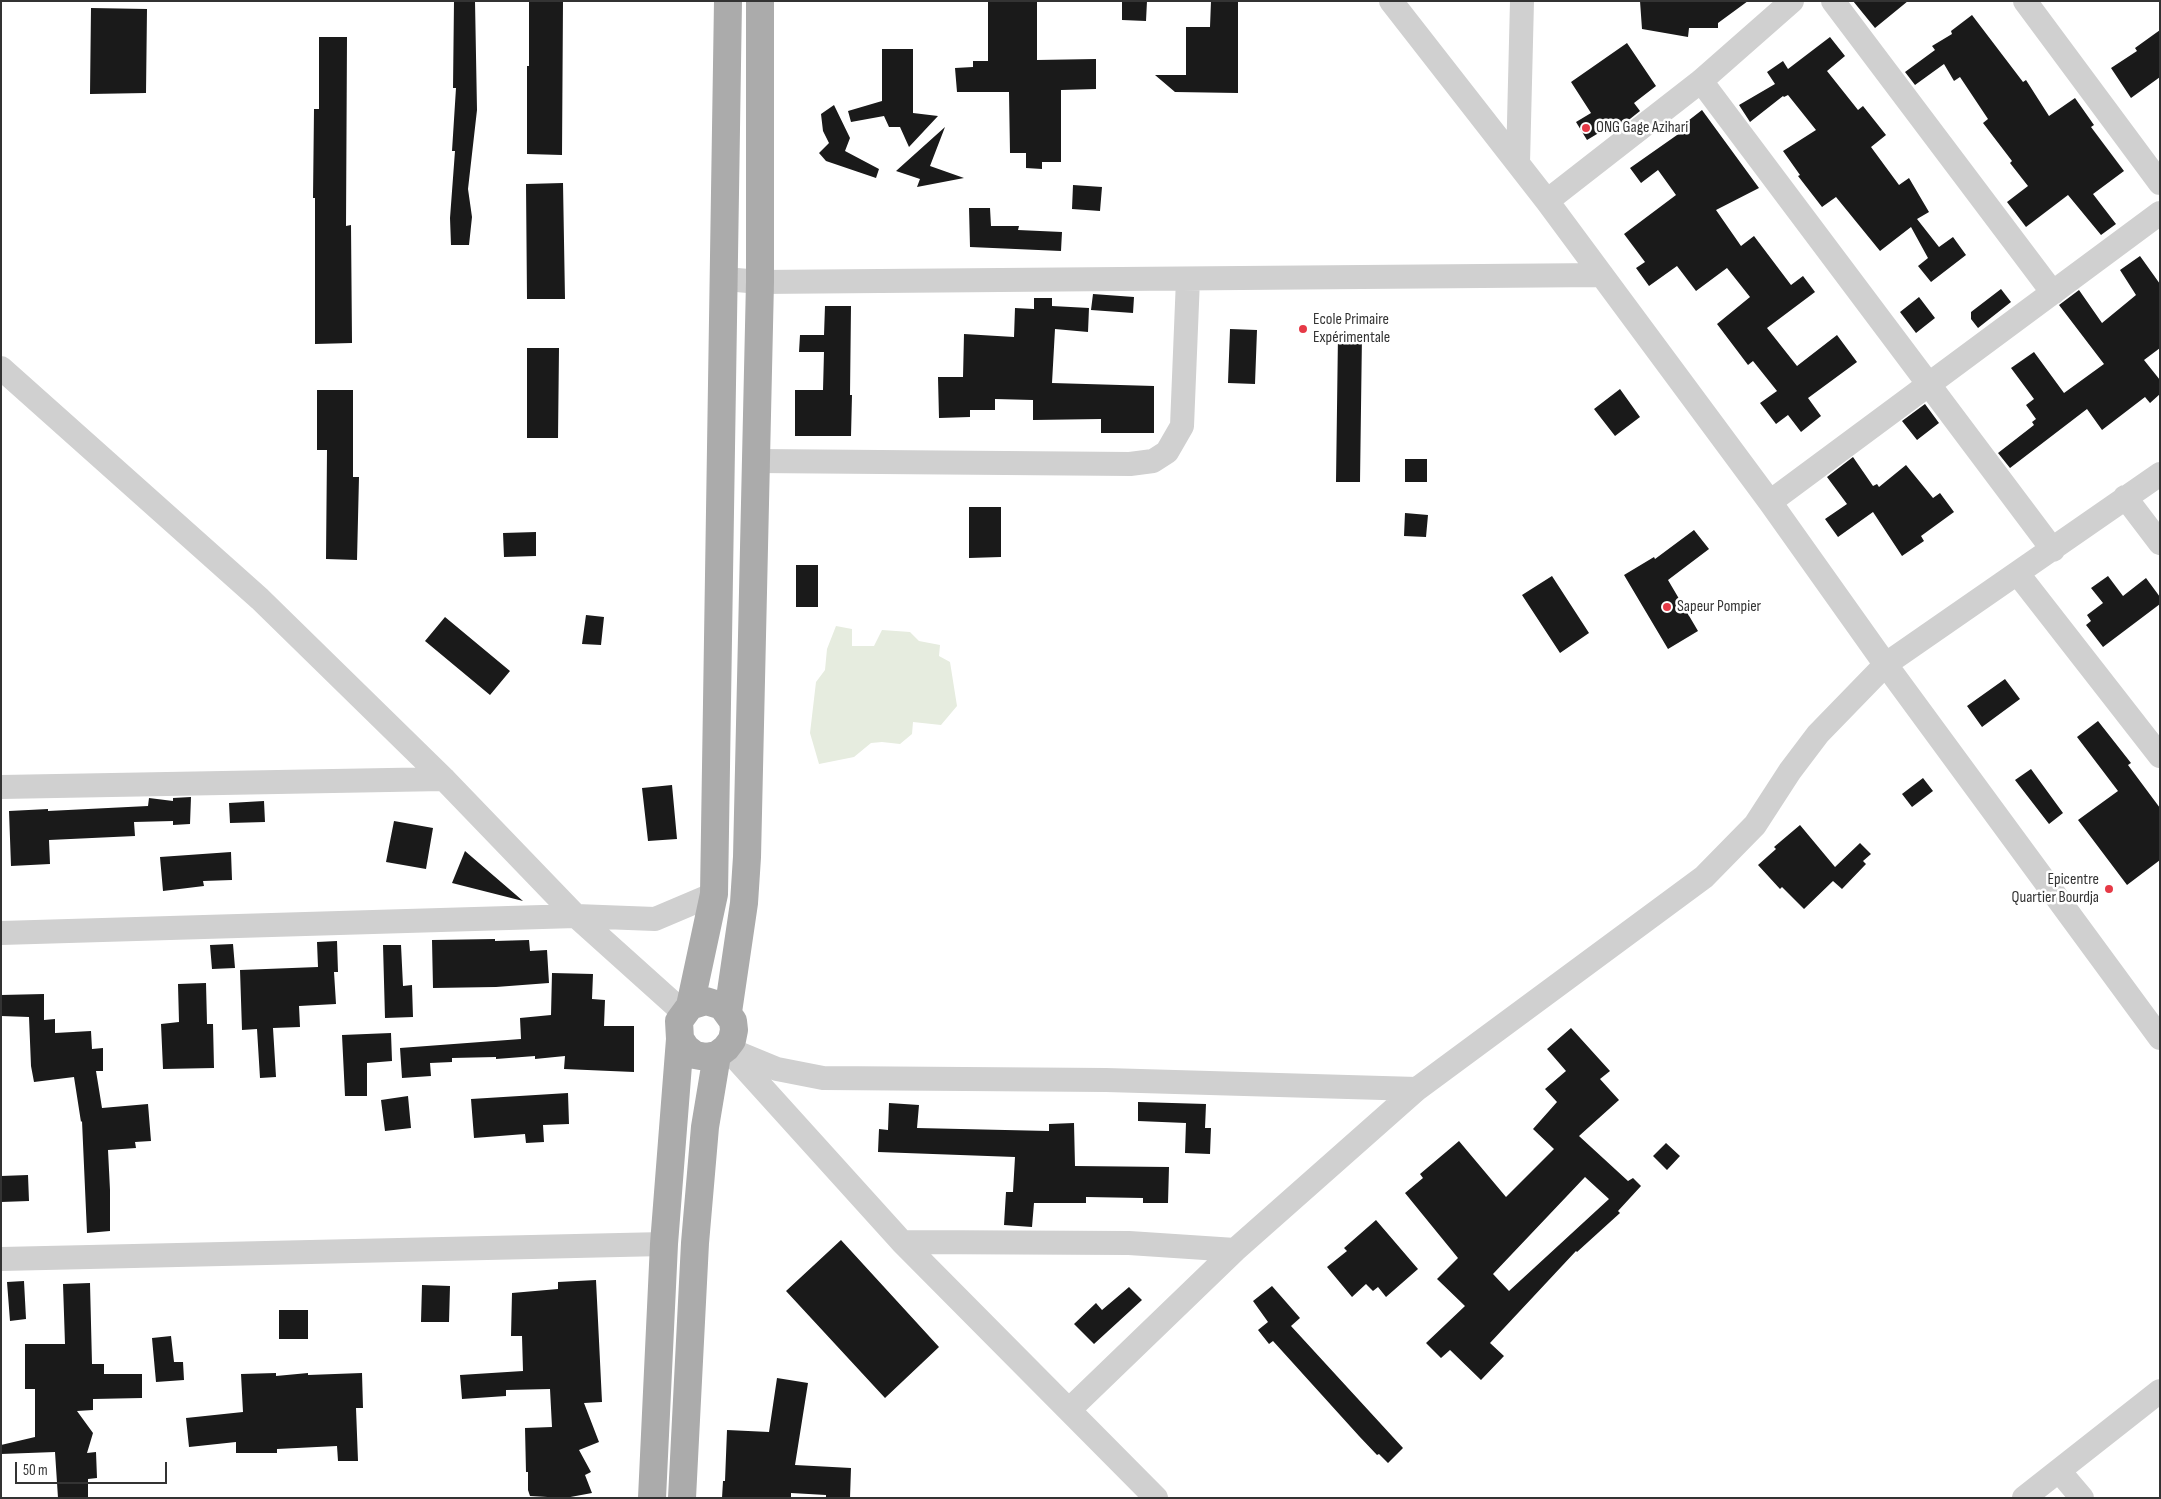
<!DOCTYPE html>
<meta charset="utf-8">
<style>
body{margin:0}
#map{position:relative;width:2161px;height:1499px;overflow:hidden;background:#fff;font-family:"Sofia Sans Condensed",sans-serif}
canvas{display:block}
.frame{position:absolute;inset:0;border:2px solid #333;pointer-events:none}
.scale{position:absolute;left:15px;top:1462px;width:152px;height:22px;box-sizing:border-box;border:2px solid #333;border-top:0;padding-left:6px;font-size:15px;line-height:18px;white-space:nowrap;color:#333;-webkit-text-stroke:4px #fff;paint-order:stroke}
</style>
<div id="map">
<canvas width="2161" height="1499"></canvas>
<div class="frame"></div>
<div class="scale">50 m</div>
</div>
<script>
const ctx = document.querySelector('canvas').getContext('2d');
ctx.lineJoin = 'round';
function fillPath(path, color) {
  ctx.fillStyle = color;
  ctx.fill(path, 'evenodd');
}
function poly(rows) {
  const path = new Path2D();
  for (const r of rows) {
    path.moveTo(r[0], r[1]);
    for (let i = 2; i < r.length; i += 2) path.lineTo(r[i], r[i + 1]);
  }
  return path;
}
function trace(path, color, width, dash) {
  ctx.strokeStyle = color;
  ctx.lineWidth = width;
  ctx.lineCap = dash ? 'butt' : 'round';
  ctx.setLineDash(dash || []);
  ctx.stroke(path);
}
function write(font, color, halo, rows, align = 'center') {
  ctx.font = font + ' "Sofia Sans Condensed",sans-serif';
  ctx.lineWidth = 5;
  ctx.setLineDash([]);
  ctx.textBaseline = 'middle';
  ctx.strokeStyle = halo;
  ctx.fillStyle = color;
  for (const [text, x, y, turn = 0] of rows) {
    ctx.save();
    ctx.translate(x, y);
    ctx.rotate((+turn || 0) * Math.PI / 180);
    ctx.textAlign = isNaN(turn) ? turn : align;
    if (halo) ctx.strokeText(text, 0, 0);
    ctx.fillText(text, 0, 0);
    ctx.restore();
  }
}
fillPath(poly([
 [836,626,852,629,852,646,874,646,882,630,910,632,919,641,940,645,939,656,950,662,957,706,941,725,913,722,912,734,900,744,882,742,871,743,854,757,819,764,810,733,816,682,825,670,827,649]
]), '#e6ecdf');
fillPath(poly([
 [454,1,475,1,477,110,468,189,472,217,469,245,451,245,450,218,455,151,452,151,456,88,453,88],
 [529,1,563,1,562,155,527,154,527,66,529,66],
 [988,1,1037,1,1037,60,1096,59,1096,89,1061,90,1061,162,1042,162,1042,169,1026,168,1026,153,1010,153,1009,92,957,92,955,68,973,67,973,61,988,61],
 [1122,1,1147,1,1146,21,1122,20],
 [1211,1,1238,1,1238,93,1175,92,1155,75,1186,75,1186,27,1210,27],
 [1640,1,1748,1,1718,23,1718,28,1689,28,1688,37,1642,29],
 [1853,1,1908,1,1875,28],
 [91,8,147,9,146,93,90,94],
 [1972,15,2023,82,2026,80,2049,116,2075,98,2094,125,2091,127,2124,171,2093,194,2116,224,2101,235,2068,195,2026,227,2007,202,2028,186,2010,163,2012,161,1983,123,1988,119,1960,77,1954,81,1944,64,1915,85,1905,72,1935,50,1932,46,1952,34,1951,31],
 [2160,30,2160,77,2131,98,2111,68,2137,51,2135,48],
 [319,37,347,37,346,226,351,225,352,343,315,344,315,198,313,198,314,109,319,109],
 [1830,37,1845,56,1827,71,1858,110,1863,106,1886,135,1871,147,1899,185,1909,178,1929,212,1917,219,1939,247,1953,237,1966,255,1931,282,1918,266,1928,258,1911,227,1880,251,1836,197,1822,207,1798,176,1800,175,1783,151,1816,130,1788,95,1784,97,1783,96,1750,122,1739,105,1775,84,1767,72,1783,61,1788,69],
 [1627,43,1656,86,1634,103,1640,111,1611,134,1607,128,1587,140,1576,122,1591,113,1571,82],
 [882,49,913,49,913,113,938,116,909,147,900,127,889,127,884,116,851,122,848,111,882,101],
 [834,105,850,138,845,151,879,169,876,178,826,161,819,153,829,143,823,131,821,114],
 [1702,110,1759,188,1716,210,1741,246,1754,236,1791,285,1803,276,1815,292,1767,328,1797,366,1837,335,1857,362,1808,398,1821,416,1801,432,1788,415,1776,424,1760,403,1777,391,1753,361,1748,365,1717,324,1750,297,1727,268,1696,291,1677,266,1649,286,1636,268,1645,262,1624,234,1676,195,1658,170,1641,183,1630,168,1687,128,1684,124],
 [945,127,930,166,964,178,917,187,920,179,896,171],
 [563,183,565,299,527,299,526,184],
 [1073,185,1102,187,1100,211,1072,209],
 [969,208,990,208,991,226,1019,226,1018,230,1062,232,1061,251,970,247],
 [2140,256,2160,284,2160,348,2144,360,2160,380,2160,394,2150,403,2145,397,2102,430,2087,409,2010,468,1998,453,2034,425,2032,422,2036,419,2026,405,2034,399,2011,368,2034,352,2064,393,2104,364,2059,305,2079,290,2102,323,2136,295,2120,270],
 [2001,289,2011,302,1978,328,1971,319,1971,312],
 [1093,294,1134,297,1133,313,1091,310],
 [1919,297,1935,318,1916,333,1900,312],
 [1034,298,1052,298,1052,306,1089,308,1088,332,1055,329,1052,383,1154,386,1154,433,1101,433,1101,419,1033,420,1033,400,995,399,995,410,970,410,970,417,939,418,938,377,963,377,964,334,1014,337,1015,308,1034,309],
 [825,306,851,306,850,395,852,395,851,436,795,436,795,390,823,390,824,352,799,352,800,335,824,335],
 [1230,329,1257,330,1255,384,1228,383],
 [1338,334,1362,334,1360,482,1336,482],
 [527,348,559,348,558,438,527,438],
 [1620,389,1640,417,1615,436,1594,409],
 [317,390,353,390,353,477,359,477,357,560,326,559,327,450,317,450],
 [1925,404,1939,423,1917,440,1902,421],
 [1853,457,1873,486,1877,484,1879,487,1906,465,1933,498,1940,493,1954,512,1921,536,1924,541,1902,556,1873,512,1838,537,1825,519,1847,504,1827,477],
 [1405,459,1427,459,1427,482,1405,482],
 [969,507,1001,507,1001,557,969,558],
 [1405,513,1428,515,1426,537,1404,536],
 [1694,530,1709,549,1668,580,1698,631,1668,649,1624,575,1654,557,1655,559],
 [536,532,536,556,504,557,503,533],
 [796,565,818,565,818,607,796,607],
 [1552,576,1589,633,1560,653,1522,595],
 [2108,576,2123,596,2146,578,2160,597,2160,604,2103,647,2086,625,2091,621,2087,615,2103,603,2091,588],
 [586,615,604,617,601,645,582,644],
 [445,617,510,671,490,695,425,641],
 [2005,679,2020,699,1982,727,1967,706],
 [2098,721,2131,763,2128,765,2160,808,2160,860,2127,885,2078,820,2118,791,2077,737],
 [2031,769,2063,813,2049,824,2015,780],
 [1923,778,1933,791,1912,807,1902,794],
 [672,785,677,839,648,841,642,788],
 [191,797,190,824,173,825,173,821,134,822,135,836,49,840,50,864,11,866,9,811,48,809,48,811,148,806,149,798,173,801,173,798],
 [264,801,265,822,230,823,229,803],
 [394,821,433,828,426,869,386,862],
 [1800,825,1835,867,1860,843,1871,854,1863,861,1866,864,1842,889,1833,881,1804,909,1782,887,1780,889,1758,865,1776,849,1774,847],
 [465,851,523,901,452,883],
 [231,852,232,880,203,881,204,886,163,891,160,857],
 [495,939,495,941,529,940,530,951,547,950,549,983,496,987,433,988,432,940],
 [337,941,338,972,334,972,336,1004,299,1006,300,1027,273,1028,276,1077,260,1078,257,1029,242,1030,240,970,318,967,317,942],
 [233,944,235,968,212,969,210,945],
 [383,945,401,945,403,986,412,985,413,1017,385,1018],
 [552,973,593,974,592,999,605,1000,604,1026,634,1026,634,1072,564,1069,565,1056,535,1059,535,1056,496,1059,496,1057,452,1058,452,1062,430,1063,431,1076,402,1078,400,1048,521,1039,520,1018,551,1015],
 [206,983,207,1024,213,1024,214,1068,163,1069,161,1024,179,1022,178,984],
 [44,994,44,1020,55,1019,55,1033,91,1031,92,1049,103,1048,103,1071,96,1071,102,1108,148,1104,151,1141,135,1142,136,1148,108,1150,110,1190,110,1231,87,1233,82,1121,81,1122,74,1077,34,1082,31,1066,29,1017,1,1016,1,995],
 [1571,1028,1610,1071,1600,1079,1619,1100,1579,1136,1628,1181,1633,1178,1641,1186,1618,1211,1620,1213,1577,1252,1576,1251,1490,1343,1504,1356,1481,1380,1450,1350,1441,1358,1426,1343,1465,1306,1437,1279,1458,1258,1405,1193,1423,1178,1420,1174,1459,1141,1506,1197,1554,1149,1533,1129,1557,1102,1545,1089,1566,1071,1547,1049],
 [1585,1177,1609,1199,1509,1291,1493,1274],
 [391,1033,392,1061,367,1063,367,1096,345,1096,342,1035],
 [568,1093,569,1124,543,1125,544,1142,526,1143,525,1134,474,1138,471,1099],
 [408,1096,411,1128,385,1131,381,1100],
 [1138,1102,1206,1104,1205,1128,1211,1128,1210,1154,1185,1153,1186,1123,1138,1121],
 [889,1103,919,1105,917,1128,1049,1131,1049,1124,1074,1123,1075,1166,1169,1167,1168,1203,1143,1203,1143,1198,1086,1197,1086,1203,1034,1203,1032,1227,1004,1225,1006,1192,1013,1192,1015,1157,878,1152,879,1129,888,1130],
 [1666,1143,1680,1156,1667,1170,1653,1156],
 [28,1175,29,1201,1,1202,1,1176],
 [1376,1220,1418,1269,1386,1297,1378,1287,1373,1291,1366,1284,1352,1297,1327,1267,1347,1251,1344,1248],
 [841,1240,939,1347,885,1398,786,1291],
 [596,1280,602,1402,584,1403,599,1442,579,1450,591,1472,585,1475,592,1493,565,1498,530,1496,528,1490,528,1472,526,1472,525,1428,552,1427,550,1389,506,1390,506,1396,462,1399,460,1375,523,1371,522,1336,511,1336,512,1293,558,1289,558,1282],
 [24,1281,26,1319,10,1321,7,1282],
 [90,1283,92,1364,104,1364,104,1374,142,1374,142,1398,93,1399,93,1410,77,1411,93,1433,87,1453,96,1452,97,1478,88,1479,88,1498,58,1498,55,1452,1,1454,1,1445,35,1437,35,1389,25,1389,25,1344,65,1344,63,1284],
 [422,1285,450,1286,449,1322,421,1322],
 [1272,1286,1300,1318,1291,1326,1403,1448,1388,1463,1379,1454,1377,1455,1359,1436,1273,1341,1269,1344,1258,1330,1268,1322,1253,1301],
 [1129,1287,1142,1300,1094,1344,1074,1324,1096,1303,1102,1310],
 [279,1310,308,1310,308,1339,279,1339],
 [171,1336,174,1362,183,1362,184,1380,156,1382,152,1338],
 [276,1373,276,1376,308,1373,308,1375,362,1373,363,1408,356,1408,358,1461,338,1461,337,1446,277,1449,277,1453,236,1453,236,1442,189,1447,186,1418,243,1412,241,1374],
 [777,1378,808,1383,795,1465,851,1468,850,1498,826,1498,826,1495,791,1493,791,1498,722,1498,723,1481,725,1481,727,1430,769,1432]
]), '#1a1a1a');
trace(poly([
 [1391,1,1547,201,1770,502,1878,654,2160,1038],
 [1833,1,2053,293],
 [2025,1,2160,183],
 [1701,81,2053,550],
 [1518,163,1522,1],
 [1547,201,1701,81,1792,1],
 [725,279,760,282,1602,275],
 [1,368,260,599,444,779,576,916,684,1013],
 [756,461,1130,464,1153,461,1167,452,1182,426,1188,279],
 [2125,497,2160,543],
 [1770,502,2160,213],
 [2018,574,2160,756],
 [1,787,444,779],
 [1,933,576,916,655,919,714,894],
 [726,1048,777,1069,823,1078,1106,1080,1417,1089],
 [731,1053,902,1242,1156,1498],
 [902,1242,1129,1243,1235,1250],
 [1,1259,664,1244],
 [1069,1410,1235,1250,1417,1089,1704,877,1755,825,1790,771,1818,734,1886,664,2160,474],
 [2059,1471,2082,1498],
 [2024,1498,2160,1391]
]), '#d0d0d0', 24);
trace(poly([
 [690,1006,714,894,728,1],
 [728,1012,744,903,747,857,760,282,760,1],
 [652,1498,664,1244,680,1039,679,1021,690,1006,706,1001,722,1006,733,1021,734,1030,732,1040,726,1048,717,1055,706,1057,695,1055,686,1048,680,1039],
 [682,1498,695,1243,705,1127,717,1055]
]), '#ababab', 28);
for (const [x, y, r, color] of [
 [1586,128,5,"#e63946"],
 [1303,329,5,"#e63946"],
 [1667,607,5,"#e63946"],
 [2109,889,5,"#e63946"]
]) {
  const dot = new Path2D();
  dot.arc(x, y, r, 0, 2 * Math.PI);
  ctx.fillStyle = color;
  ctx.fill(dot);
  trace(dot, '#fff', 2);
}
write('16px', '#333', '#fff', [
 ["ONG Gage Azihari",1596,128],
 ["Ecole Primaire",1313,320],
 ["Expérimentale",1313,338],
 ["Sapeur Pompier",1677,607],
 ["Epicentre",2099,880,"right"],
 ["Quartier Bourdja",2099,898,"right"]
], 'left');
</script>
